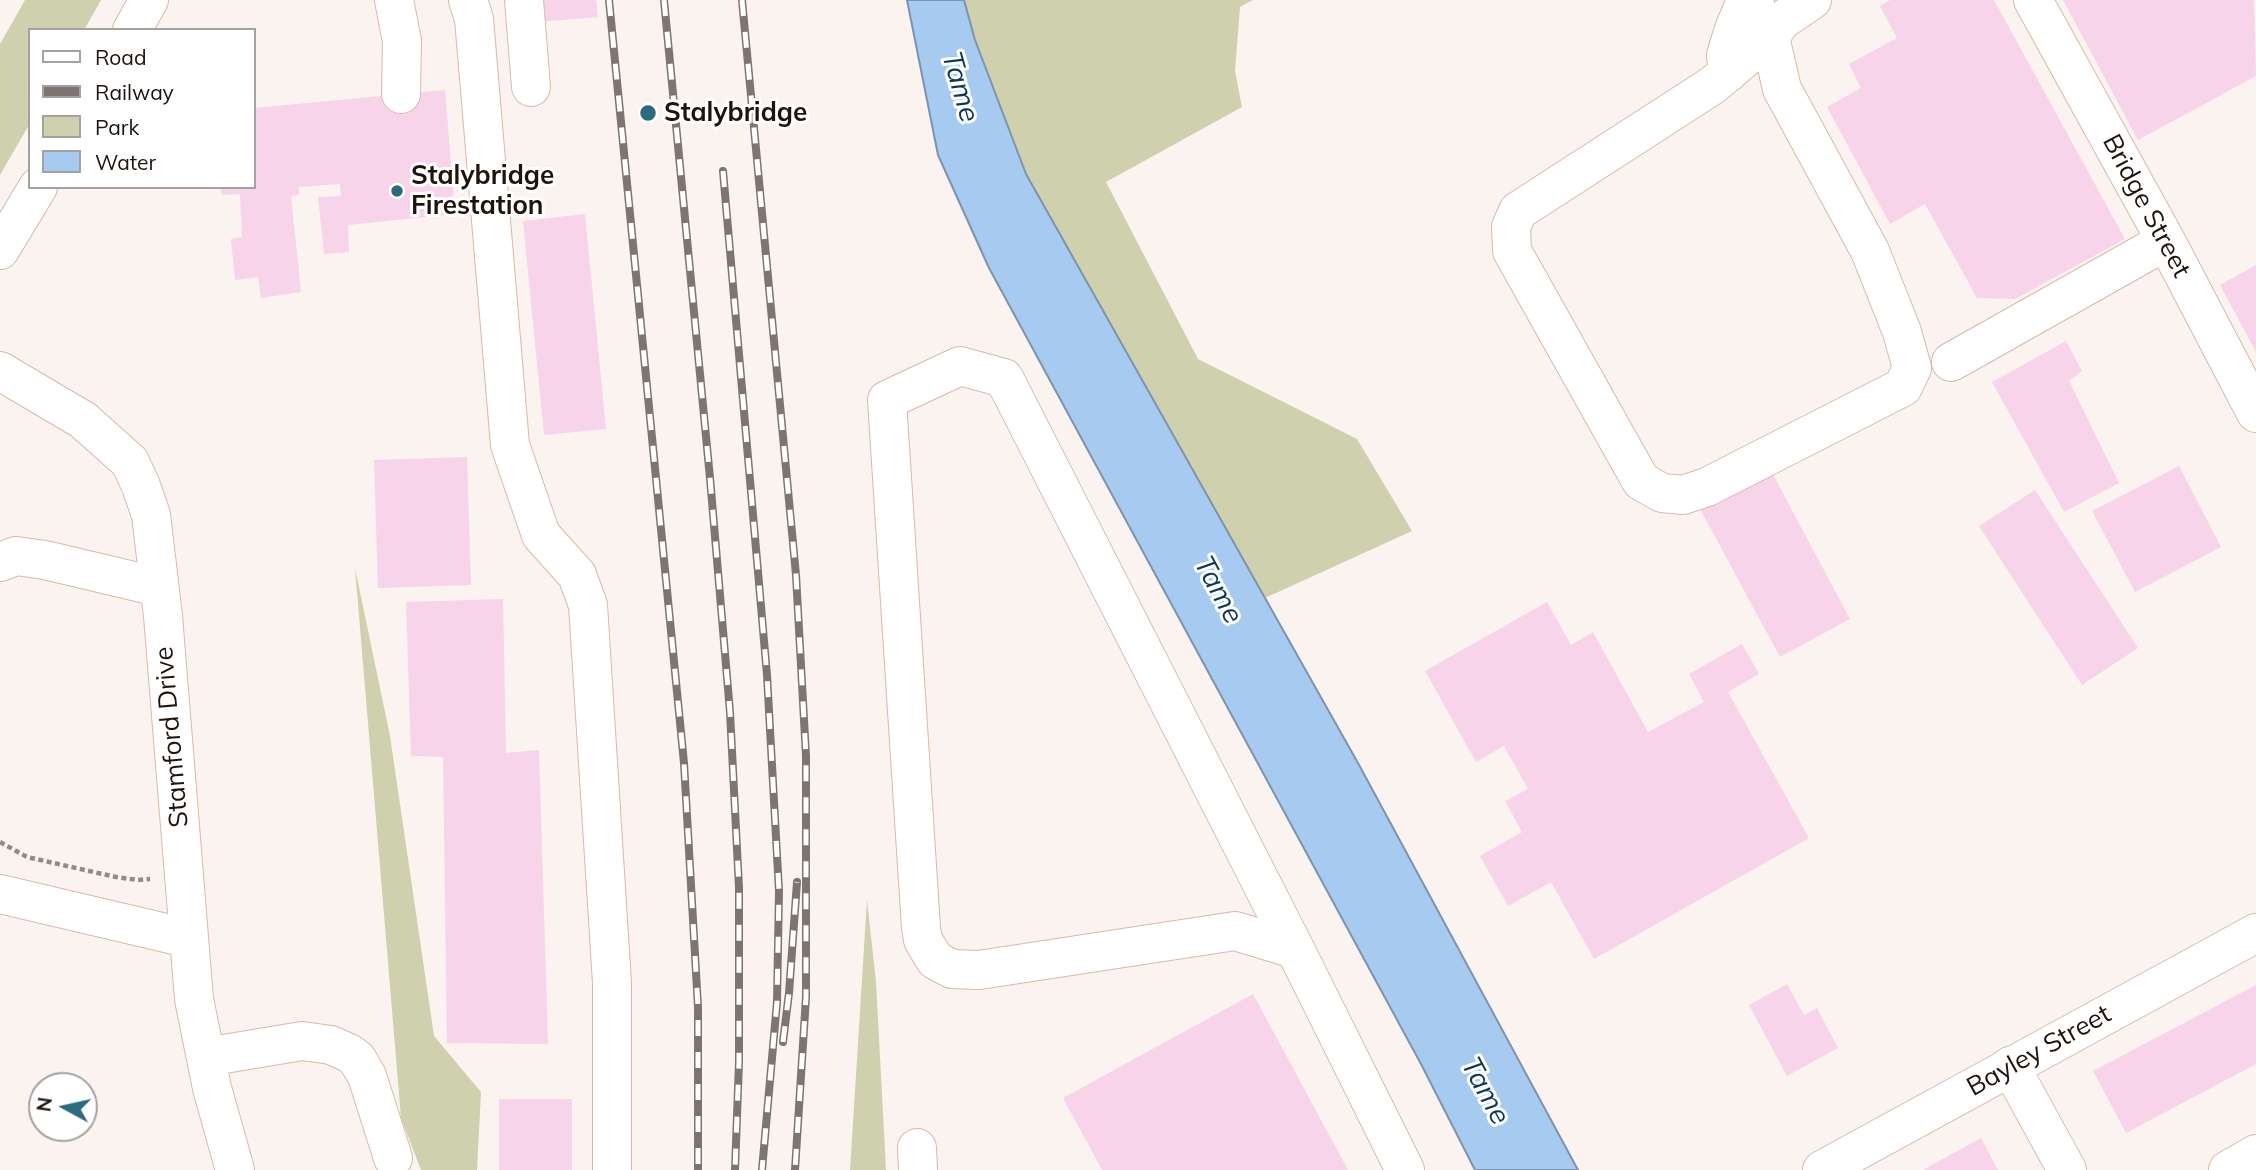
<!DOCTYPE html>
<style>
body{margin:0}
#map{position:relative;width:2256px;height:1170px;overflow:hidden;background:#faf3ef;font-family:Mulish,sans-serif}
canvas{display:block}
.legend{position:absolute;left:28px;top:28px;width:228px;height:161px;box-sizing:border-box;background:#fff;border:2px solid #a5a19e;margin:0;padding:9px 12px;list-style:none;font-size:21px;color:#1f130d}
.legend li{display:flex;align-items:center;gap:14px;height:35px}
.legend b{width:35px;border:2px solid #a5a19e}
.north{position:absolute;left:28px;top:1072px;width:70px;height:70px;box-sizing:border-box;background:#fff;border:2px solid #a5a19e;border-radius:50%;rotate:278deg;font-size:19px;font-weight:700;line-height:28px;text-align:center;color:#1f130d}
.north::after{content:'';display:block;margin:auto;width:24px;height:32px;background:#2b6a7f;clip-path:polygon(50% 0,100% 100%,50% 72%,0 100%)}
</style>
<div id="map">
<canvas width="2256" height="1170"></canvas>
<ul class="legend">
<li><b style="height:9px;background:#fff"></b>Road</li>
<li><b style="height:9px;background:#7f7570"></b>Railway</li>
<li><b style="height:19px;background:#ced0ae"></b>Park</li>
<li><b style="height:19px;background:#a6caf0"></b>Water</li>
</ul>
<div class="north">N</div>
</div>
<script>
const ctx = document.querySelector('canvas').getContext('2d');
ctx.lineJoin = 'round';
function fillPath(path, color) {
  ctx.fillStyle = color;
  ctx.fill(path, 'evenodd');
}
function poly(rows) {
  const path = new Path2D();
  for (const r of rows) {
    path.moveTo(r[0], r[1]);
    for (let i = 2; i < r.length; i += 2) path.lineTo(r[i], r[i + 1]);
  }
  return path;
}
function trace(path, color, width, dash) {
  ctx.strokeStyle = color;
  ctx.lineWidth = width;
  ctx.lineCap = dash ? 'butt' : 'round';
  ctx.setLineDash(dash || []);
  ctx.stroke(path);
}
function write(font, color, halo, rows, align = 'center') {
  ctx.font = font + ' Mulish,sans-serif';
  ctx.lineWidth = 6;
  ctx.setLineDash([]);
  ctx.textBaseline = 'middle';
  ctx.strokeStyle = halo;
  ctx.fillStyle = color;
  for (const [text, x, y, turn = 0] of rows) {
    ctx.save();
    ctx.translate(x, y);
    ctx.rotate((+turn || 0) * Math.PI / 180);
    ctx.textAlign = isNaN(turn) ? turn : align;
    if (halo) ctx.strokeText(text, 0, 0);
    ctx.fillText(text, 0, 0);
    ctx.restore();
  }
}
fillPath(poly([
 [25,0,101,0,84,30,30,30,30,123,0,175,0,44],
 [964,0,1253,0,1240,7,1235,71,1242,107,1106,182,1198,359,1357,439,1412,531,1265,598,1026,174,975,40],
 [355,568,390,736,434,1036,481,1092,477,1170,421,1170,401,1118],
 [867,900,876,982,886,1170,850,1170]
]), '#ced0ae');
const water = poly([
 [907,0,964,0,975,40,1026,174,1358,763,1578,1170,1475,1170,1421,1064,989,268,938,155,907,0]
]);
fillPath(water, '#a6caf0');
trace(water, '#7e93ac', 2);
fillPath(poly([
 [535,0,596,0,598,17,537,22],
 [1890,0,1994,0,2125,239,2015,299,1977,298,1925,204,1890,224,1827,107,1861,88,1849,64,1897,38,1880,6],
 [2063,0,2254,0,2256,76,2138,140],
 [445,90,455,214,348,225,349,252,324,254,318,197,341,196,340,184,299,187,299,195,291,196,301,292,261,298,258,277,235,280,231,239,242,237,240,194,222,195,221,187,254,187,254,108],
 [585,214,606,429,544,435,523,221],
 [2256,265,2256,352,2220,285],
 [2066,341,2082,371,2069,381,2119,483,2064,512,1992,382],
 [467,457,471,585,378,588,374,460],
 [2179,466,2221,547,2135,592,2092,511],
 [1769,467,1850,619,1780,657,1698,505],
 [2035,490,2138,648,2082,685,1979,526],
 [503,599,506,753,539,750,548,1044,447,1043,443,757,411,756,406,602],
 [1547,602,1571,645,1593,632,1648,732,1704,702,1689,674,1742,644,1759,674,1728,692,1809,838,1594,959,1551,882,1508,906,1480,856,1522,832,1505,801,1528,789,1504,746,1476,762,1425,671],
 [1787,984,1804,1015,1817,1008,1838,1048,1787,1076,1749,1005],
 [2256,985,2256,1064,2126,1133,2093,1071],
 [1253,994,1348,1170,1102,1170,1063,1098],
 [499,1099,572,1099,572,1170,499,1170],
 [1981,1138,1998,1170,1923,1170]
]), '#f7d4e9');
const minor = poly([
 [394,0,402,41,401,94],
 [468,0,474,19,510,445,541,535,577,575,588,605,612,983,612,1170],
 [524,0,531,87],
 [2033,0,2166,241,2256,413],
 [1770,37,1782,89,1870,251,1902,332,1912,368,1903,387,1707,487,1683,495,1662,493,1641,481,1512,251,1511,227,1518,211,1713,85,1770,37,1781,21,1812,0],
 [1728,73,1726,55,1734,29,1742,10,1755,0],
 [1951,362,2166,241],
 [0,371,83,420,130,462,141,486,151,515,163,616,194,999,212,1088,235,1170],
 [0,562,16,556,45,560,146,584,159,581],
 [0,894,187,938],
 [1295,949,1235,931,979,970,952,969,935,960,923,940,921,928,887,400,960,366,1004,378,1295,949,1405,1170],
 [206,1057,302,1041,331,1045,349,1053,357,1059,367,1076,393,1158],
 [2010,1066,2067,1170],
 [917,1148,918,1170],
 [1822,1170,2256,933],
 [2228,1170,2256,1154]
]);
const major = poly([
 [132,30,149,0],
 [0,250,38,187]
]);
trace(minor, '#dcb8a7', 40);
trace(major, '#dcb8a7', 40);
trace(poly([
 [0,842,27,857,116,877,138,880,150,879]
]), '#938a85', 4.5, [5, 3.5]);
trace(minor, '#fff', 38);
trace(major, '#fff', 38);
const rail = poly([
 [609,0,684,763,698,1007,698,1170],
 [664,0,710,478,730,712,739,888,739,1062,735,1170],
 [742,0,796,575,806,756,806,997,795,1170],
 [723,171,767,675,779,891,777,1002,762,1170],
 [783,1042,789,993,797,882]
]);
trace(rail, '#7f7570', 8);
trace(rail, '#fff', 5, [16]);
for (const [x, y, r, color] of [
 [648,113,9,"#2b6a7f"],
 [397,191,7,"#2b6a7f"]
]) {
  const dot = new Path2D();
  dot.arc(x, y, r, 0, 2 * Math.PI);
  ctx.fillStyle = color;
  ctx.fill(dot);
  trace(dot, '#fff', 2.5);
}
write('bold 26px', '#1f130d', '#fff', [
 ["Stalybridge",664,113],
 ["Stalybridge",411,176],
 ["Firestation",411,206]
], 'left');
write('26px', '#1f130d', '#fff', [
 ["Bridge Street",2146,206,62],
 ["Stamford Drive",172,737,-95],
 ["Bayley Street",2039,1051,-29]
]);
write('italic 28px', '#0e3659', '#fff', [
 ["Tame",960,87,74],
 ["Tame",1218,590,62],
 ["Tame",1485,1091,62]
]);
</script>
